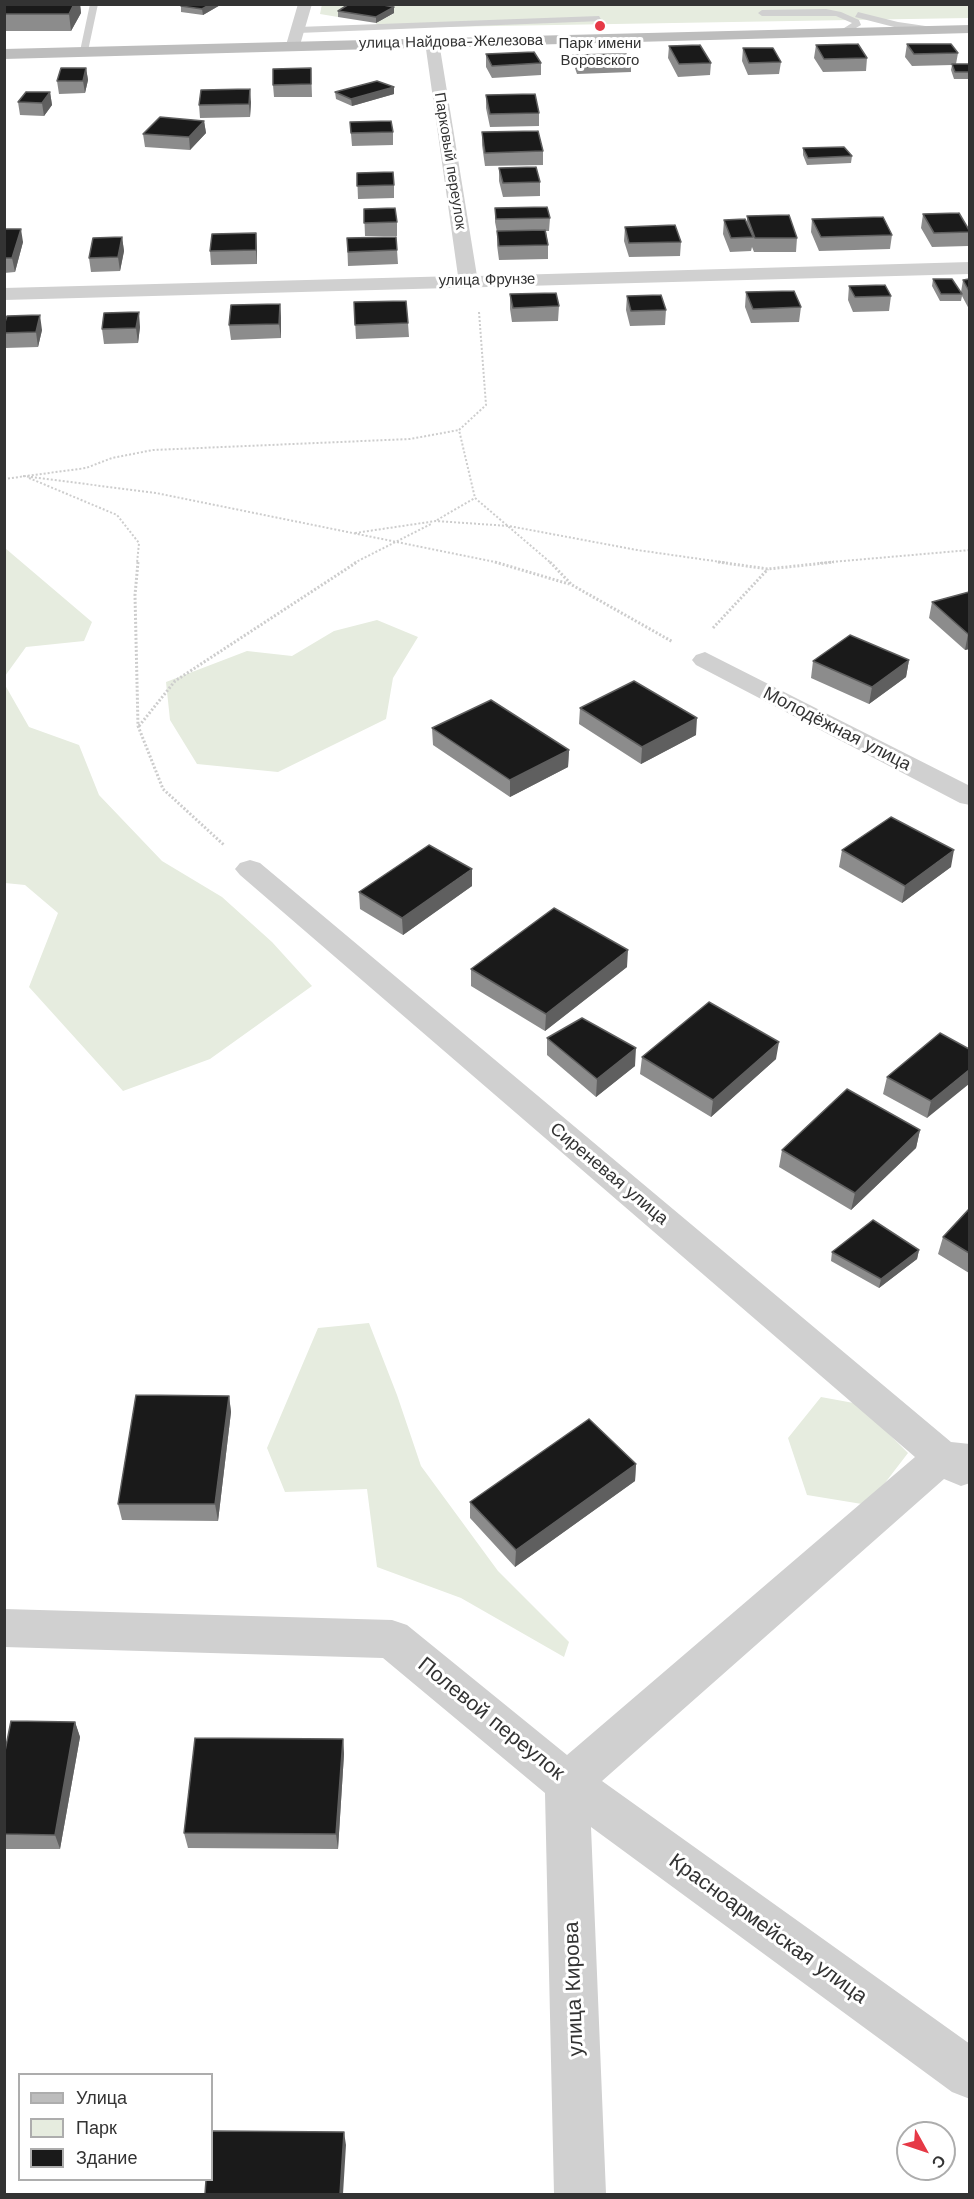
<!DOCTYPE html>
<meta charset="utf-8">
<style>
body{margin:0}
#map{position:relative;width:974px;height:2199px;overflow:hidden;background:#fff;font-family:"Work Sans",sans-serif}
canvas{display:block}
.frame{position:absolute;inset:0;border:6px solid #333;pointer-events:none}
.legend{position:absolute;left:18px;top:2073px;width:195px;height:108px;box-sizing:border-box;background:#fff;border:2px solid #adadad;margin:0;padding:8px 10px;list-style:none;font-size:18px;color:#333}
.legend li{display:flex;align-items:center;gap:12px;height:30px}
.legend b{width:30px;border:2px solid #adadad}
.north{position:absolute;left:896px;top:2121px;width:60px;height:60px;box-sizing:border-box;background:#fff;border:2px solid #adadad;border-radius:50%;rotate:130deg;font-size:16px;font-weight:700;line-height:24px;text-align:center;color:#333}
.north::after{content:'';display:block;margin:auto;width:21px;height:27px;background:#e63946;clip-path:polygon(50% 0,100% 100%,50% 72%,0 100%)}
</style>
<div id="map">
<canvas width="974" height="2199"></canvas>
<div class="frame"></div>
<ul class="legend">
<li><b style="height:8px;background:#bdbdbd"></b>Улица</li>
<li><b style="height:16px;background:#e6ecdf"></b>Парк</li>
<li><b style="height:16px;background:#1a1a1a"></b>Здание</li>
</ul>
<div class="north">С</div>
</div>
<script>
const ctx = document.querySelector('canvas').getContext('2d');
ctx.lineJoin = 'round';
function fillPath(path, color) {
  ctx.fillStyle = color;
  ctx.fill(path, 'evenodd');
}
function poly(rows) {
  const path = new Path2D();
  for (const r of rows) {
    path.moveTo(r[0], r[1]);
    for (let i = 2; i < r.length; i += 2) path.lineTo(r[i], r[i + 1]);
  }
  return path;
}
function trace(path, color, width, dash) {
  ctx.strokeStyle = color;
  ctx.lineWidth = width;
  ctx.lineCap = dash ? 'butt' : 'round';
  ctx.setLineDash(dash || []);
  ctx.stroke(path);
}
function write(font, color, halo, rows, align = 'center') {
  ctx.font = font + ' "Work Sans",sans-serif';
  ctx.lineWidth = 6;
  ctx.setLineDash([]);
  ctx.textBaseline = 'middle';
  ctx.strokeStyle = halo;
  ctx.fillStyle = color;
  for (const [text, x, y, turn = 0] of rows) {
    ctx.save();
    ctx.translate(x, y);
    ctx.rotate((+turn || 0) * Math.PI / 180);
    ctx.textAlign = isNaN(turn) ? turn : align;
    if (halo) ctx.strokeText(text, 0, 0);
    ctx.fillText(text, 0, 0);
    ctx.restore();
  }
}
fillPath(poly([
 [322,4,970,5,969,18,378,28,376,23,393,14,338,17,320,14],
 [5,548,92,622,84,641,26,647,5,676],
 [377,620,418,637,393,678,386,719,278,772,197,764,170,720,166,682,247,651,292,656,334,631],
 [5,685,29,727,79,745,99,795,162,861,222,897,272,942,312,986,210,1059,123,1091,29,987,58,913,25,885,5,883],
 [369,1323,397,1395,421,1466,498,1571,569,1642,564,1657,461,1598,377,1567,367,1489,285,1492,267,1448,318,1328],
 [821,1397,859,1404,908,1453,868,1505,807,1495,788,1438]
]), '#e6ecdf');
trace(poly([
 [479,312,486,405,459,430,475,498,551,563],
 [23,476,156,493,500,563],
 [29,478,117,515,139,543,137,563],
 [4,479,86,468,112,458,153,450,410,439,459,430],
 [437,520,475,498],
 [355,533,436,521,509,526,637,550,728,563],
 [354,563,431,524],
 [820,563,970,550]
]), '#cdcdcd', 2, [2, 2]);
trace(poly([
 [138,562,135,595,138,726,163,789,224,845],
 [495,562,569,584],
 [550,562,572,585,673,642],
 [718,562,768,569,834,562],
 [713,628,768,569],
 [139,726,175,681,357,562]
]), '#cdcdcd', 3, [2, 2]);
fillPath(poly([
 [90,4,98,4,88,51,84,54,80,51,90,4],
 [826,9,841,12,859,20,861,25,844,35,841,30,852,23,836,16,762,16,758,13,762,10,826,9],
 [858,12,898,22,939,28,935,31,898,28,855,17,858,12],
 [599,16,602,21,298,33,294,30,298,27,599,16]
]), '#d0d0d0');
fillPath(poly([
 [298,4,312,4,300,45,293,49,286,45,298,4],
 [432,38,439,42,477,276,970,262,970,274,4,300,4,288,458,276,425,42,432,38],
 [705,652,970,786,970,805,960,803,696,665,692,660,696,655,705,652],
 [250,860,260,863,951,1442,970,1444,970,1483,961,1486,944,1479,602,1781,970,2044,970,2099,952,2092,591,1827,606,2194,554,2194,545,1793,383,1658,4,1647,4,1609,392,1620,407,1625,567,1755,915,1457,240,875,235,869,240,863,250,860]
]), '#d0d0d0');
fillPath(poly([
 [970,25,970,33,4,59,4,49,970,25]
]), '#bdbdbd');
fillPath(poly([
 [4,4,80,4,81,13,71,31,4,31],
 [183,4,222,4,203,15,181,12,181,6],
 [338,11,394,13,376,23,338,17],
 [907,44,958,53,956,64,969,64,969,79,954,79,951,70,952,65,912,66,905,57],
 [816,45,867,58,866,71,823,72,814,58],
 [669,46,711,63,710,75,678,77,668,58],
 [743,48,781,62,779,74,748,75,742,61],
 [486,54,541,63,541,75,492,78,486,67],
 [573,55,631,66,631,72,577,74,573,62],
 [86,68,88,80,85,93,59,94,57,81],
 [311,68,312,97,274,97,273,85],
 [50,92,52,105,44,116,20,115,18,102],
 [335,92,394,94,352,106,336,99],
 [486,95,539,113,539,126,490,127,486,108],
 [251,102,250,117,200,118,199,105],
 [204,121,206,133,190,150,145,147,143,134],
 [350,122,393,132,393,145,352,146],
 [482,132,543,151,543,165,485,166,482,145],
 [803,148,852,156,851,163,807,165,803,155],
 [499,168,540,182,540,196,503,197,499,181],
 [357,173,394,185,394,198,358,199],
 [495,208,550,218,549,231,546,231,548,245,548,259,499,260,497,245,497,232,495,222],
 [364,209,397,222,397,236,365,236],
 [923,214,969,230,968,246,932,247,921,228],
 [747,216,797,238,796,252,754,252,752,247,751,251,730,252,723,234,724,220,747,223],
 [812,219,892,235,890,249,819,251,811,232],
 [625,227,681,242,680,256,629,257,624,241],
 [4,229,23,242,15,272,4,273],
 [122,237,124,251,120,271,91,272,89,258],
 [347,238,397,250,398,264,348,266],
 [257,247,257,264,211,265,210,251],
 [933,279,961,292,963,280,969,279,969,309,962,296,961,301,940,301,932,286],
 [849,286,891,296,889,311,853,312,848,300],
 [746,292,801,307,799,322,751,323,745,307],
 [510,294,559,306,558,321,512,322,510,309],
 [627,296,666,310,665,325,630,326,626,310],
 [354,302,408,323,409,337,356,339],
 [280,304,281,318,281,338,231,340,229,325],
 [4,325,42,330,38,347,5,348],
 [140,327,138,343,104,344,102,329],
 [969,592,969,649,965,650,929,618,932,602],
 [909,660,906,677,869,704,811,678,813,661],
 [580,708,696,735,641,764,579,724],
 [432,728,569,750,568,767,510,797,433,745],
 [842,850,951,867,902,903,839,867],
 [472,886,403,935,360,909,359,892],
 [627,967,545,1031,471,986,471,969],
 [547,1038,635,1066,596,1097,547,1055],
 [969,1049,927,1118,883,1094,887,1077],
 [642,1057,776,1059,711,1117,640,1074],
 [920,1130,916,1148,851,1210,779,1167,782,1150],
 [969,1209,969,1273,938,1254,943,1237],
 [919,1250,917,1259,879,1288,831,1261,832,1252],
 [229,1396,231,1412,218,1521,122,1520,118,1504],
 [636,1464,635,1481,515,1567,470,1518,470,1502],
 [75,1722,80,1737,60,1849,4,1849,4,1756],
 [343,1739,344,1754,338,1849,188,1848,184,1833]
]), '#8c8c8c');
fillPath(poly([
 [74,4,80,4,81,13,71,31,69,14],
 [211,4,222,4,203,15,202,9],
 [394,7,394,13,376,23,376,17],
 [86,68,88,80,85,93,83,81],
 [394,87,394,94,352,106,351,99],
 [250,89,251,102,250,117,249,104],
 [50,92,52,105,44,116,42,103],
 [204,121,206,133,190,150,189,137],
 [21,229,23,242,15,272,12,258],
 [256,233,257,247,257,264,256,250],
 [122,237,124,251,120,271,118,257],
 [280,304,281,318,281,338,279,324],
 [139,312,140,327,138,343,136,328],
 [40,315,42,330,38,347,36,332],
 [969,633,969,649,965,650,968,634],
 [909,660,906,677,869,704,872,687],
 [697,718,696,735,641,764,642,747],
 [569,750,568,767,510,797,510,780],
 [954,850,951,867,902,903,905,886],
 [472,869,472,886,403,935,402,918],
 [628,950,627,967,545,1031,546,1014],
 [779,1042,776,1059,711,1117,713,1100],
 [636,1048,635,1066,596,1097,597,1079],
 [969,1070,969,1084,927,1118,931,1101],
 [920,1130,916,1148,851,1210,855,1193],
 [919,1250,917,1259,879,1288,881,1279],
 [229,1396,231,1412,218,1521,215,1504],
 [636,1464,635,1481,515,1567,516,1550],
 [75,1722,80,1737,60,1849,55,1835],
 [343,1739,344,1754,338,1849,336,1834],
 [344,2132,346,2145,343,2194,340,2194]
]), '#5f5f5f');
const building = poly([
 [4,4,74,4,69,14,4,14,4,4],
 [183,4,211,4,202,9,181,6,183,4],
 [349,4,378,4,394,7,376,17,338,11,349,4],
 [858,44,867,58,824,59,816,45,858,44],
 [907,44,951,44,958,53,914,54,907,44],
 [700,45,711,63,679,64,669,46,700,45],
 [743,48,773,48,781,62,749,63,743,48],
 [534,52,541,63,492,66,486,54,534,52],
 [626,54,631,66,577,67,573,55,626,54],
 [952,64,969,64,969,72,955,72,952,64],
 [61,68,86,68,83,81,57,81,61,68],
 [311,68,311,84,273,85,273,69,311,68],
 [377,81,394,87,351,99,335,92,377,81],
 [250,89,249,104,199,105,201,90,250,89],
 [26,92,50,92,42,103,18,102,26,92],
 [535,94,539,113,490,114,486,95,535,94],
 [160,117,204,121,189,137,143,134,160,117],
 [391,121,393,132,351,133,350,122,391,121],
 [538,131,543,151,485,153,482,132,538,131],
 [844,147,852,156,808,158,803,148,844,147],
 [536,167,540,182,503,183,499,168,536,167],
 [393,172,394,185,357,186,357,173,393,172],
 [547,207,550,218,496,219,495,208,547,207],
 [395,208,397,222,364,223,364,209,395,208],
 [959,213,969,230,969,232,934,233,923,214,959,213],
 [789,215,797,238,755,238,747,216,789,215],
 [883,217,892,235,821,237,812,219,883,217],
 [745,219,753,237,731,238,724,220,745,219],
 [675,225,681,242,629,243,625,227,675,225],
 [4,229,21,229,12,258,4,258,4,229],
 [545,230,548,245,499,246,497,231,545,230],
 [256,233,256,250,210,251,212,234,256,233],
 [122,237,118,257,89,258,93,238,122,237],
 [396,237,397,250,348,252,347,238,396,237],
 [933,279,952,279,962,294,941,294,933,279],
 [969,279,969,291,963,280,969,279],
 [885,285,891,296,855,297,849,286,885,285],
 [794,291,801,307,753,309,746,292,794,291],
 [556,293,559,306,513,308,510,294,556,293],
 [661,295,666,310,631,311,627,296,661,295],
 [406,301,408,323,355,325,354,302,406,301],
 [280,304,279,324,229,325,231,305,280,304],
 [139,312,136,328,102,329,104,313,139,312],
 [40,315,36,332,4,333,4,325,7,316,40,315],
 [969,592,969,633,968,634,932,602,969,592],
 [850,635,909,660,872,687,813,661,850,635],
 [634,681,697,718,642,747,580,708,634,681],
 [491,700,569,750,510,780,432,728,491,700],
 [891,817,954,850,905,886,842,850,891,817],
 [429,845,472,869,402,918,359,892,429,845],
 [554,908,628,950,546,1014,471,969,554,908],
 [709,1002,779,1042,713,1100,642,1057,709,1002],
 [582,1018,636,1048,597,1079,547,1038,582,1018],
 [940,1033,969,1049,969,1070,931,1101,887,1077,940,1033],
 [847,1089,920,1130,855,1193,782,1150,847,1089],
 [969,1209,969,1253,943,1237,969,1209],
 [873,1220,919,1250,881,1279,832,1252,873,1220],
 [136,1395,229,1396,215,1504,118,1504,136,1395],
 [589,1419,636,1464,516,1550,470,1502,589,1419],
 [11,1721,75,1722,55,1835,4,1834,4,1756,11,1721],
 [195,1738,343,1739,336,1834,184,1833,195,1738],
 [212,2131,344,2132,340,2194,205,2194,206,2180,212,2180,212,2131]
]);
fillPath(building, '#1a1a1a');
trace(building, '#5f5f5f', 1.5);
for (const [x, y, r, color] of [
 [600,26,6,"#e63946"]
]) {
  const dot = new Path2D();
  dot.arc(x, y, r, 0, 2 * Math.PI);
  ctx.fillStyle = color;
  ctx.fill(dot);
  trace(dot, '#fff', 2);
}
write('15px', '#333', '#fff', [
 ["улица Найдова-Железова",451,42,-1],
 ["Парковый переулок",450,161,81],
 ["улица Фрунзе",487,280,-1]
]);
write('15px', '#333', '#fff', [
 ["Парк имени",600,44],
 ["Воровского",600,61]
]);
write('18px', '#333', '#fff', [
 ["Молодёжная улица",837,729,27],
 ["Сиреневая улица",609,1174,40]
]);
write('21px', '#333', '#fff', [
 ["Полевой переулок",491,1719,39],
 ["Красноармейская улица",768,1929,36],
 ["улица Кирова",574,1989,-92]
]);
</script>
